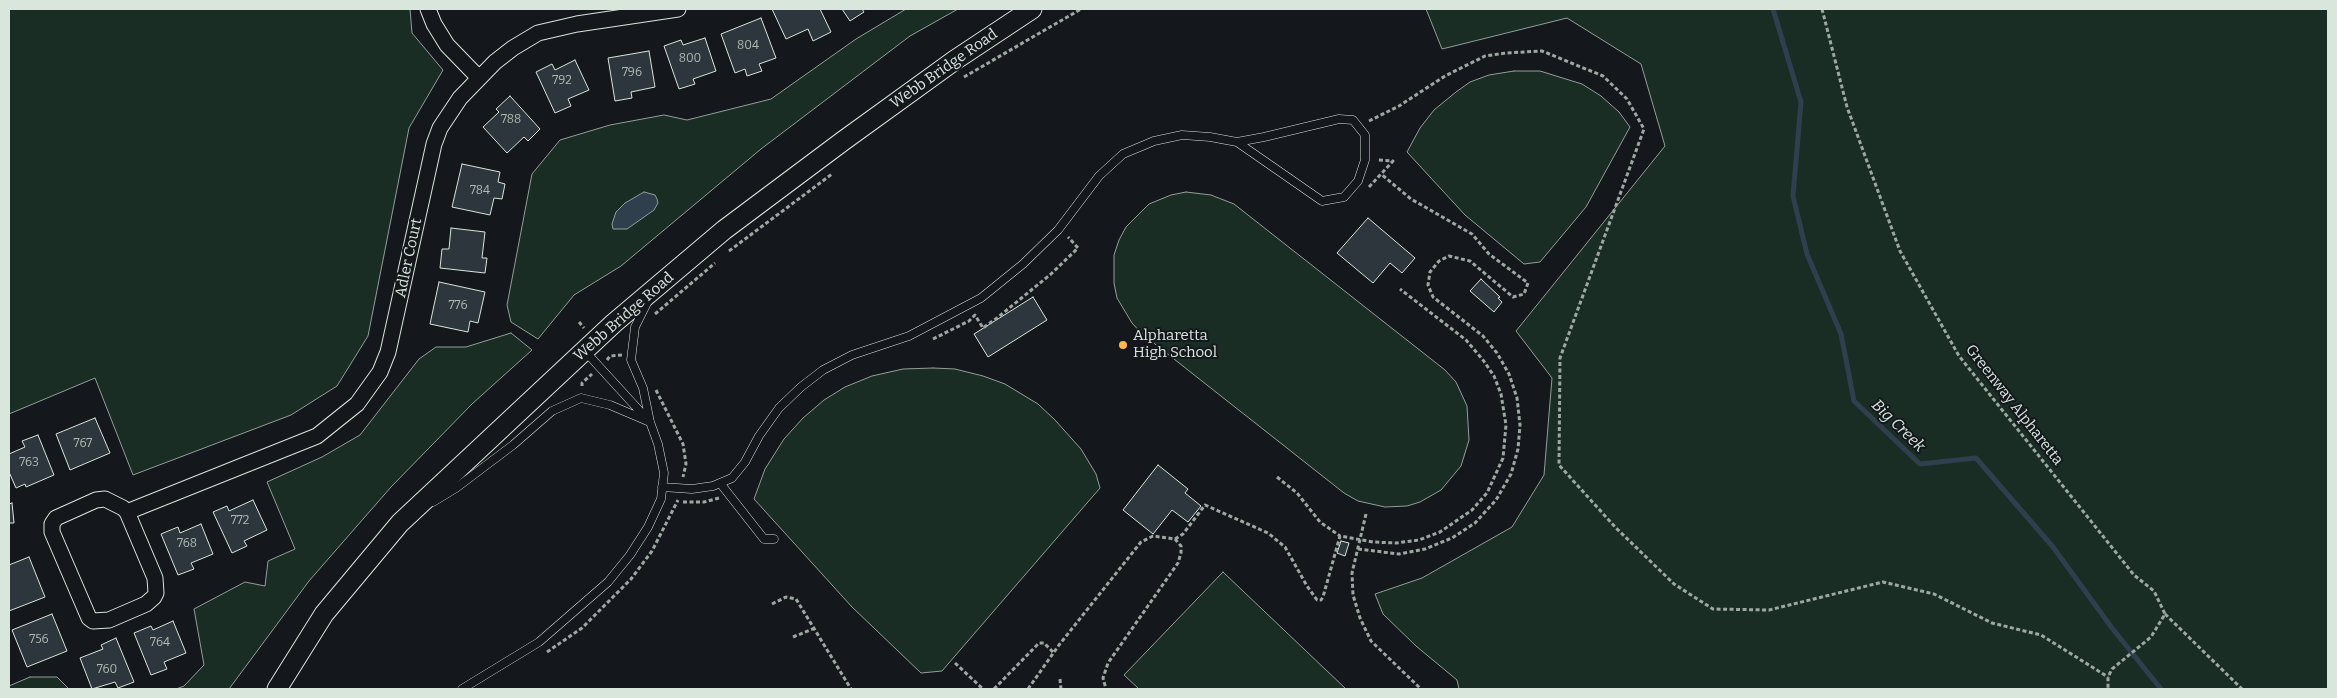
<!DOCTYPE html>
<style>
body{margin:0}
#map{position:relative;width:2337px;height:698px;overflow:hidden;background:#14181c;font-family:Bitter,serif}
canvas{display:block}
.frame{position:absolute;inset:0;border:10px solid #d8e6dc;pointer-events:none}
</style>
<div id="map">
<canvas width="2337" height="698"></canvas>
<div class="frame"></div>
</div>
<script>
const ctx = document.querySelector('canvas').getContext('2d');
ctx.lineJoin = 'round';
function fillPath(path, color) {
  ctx.fillStyle = color;
  ctx.fill(path, 'evenodd');
}
function poly(rows) {
  const path = new Path2D();
  for (const r of rows) {
    path.moveTo(r[0], r[1]);
    for (let i = 2; i < r.length; i += 2) path.lineTo(r[i], r[i + 1]);
  }
  return path;
}
function trace(path, color, width, dash) {
  ctx.strokeStyle = color;
  ctx.lineWidth = width;
  ctx.lineCap = dash ? 'butt' : 'round';
  ctx.setLineDash(dash || []);
  ctx.stroke(path);
}
function write(font, color, halo, rows, align = 'center') {
  ctx.font = font + ' Bitter,serif';
  ctx.lineWidth = 4;
  ctx.setLineDash([]);
  ctx.textBaseline = 'middle';
  ctx.strokeStyle = halo;
  ctx.fillStyle = color;
  for (const [text, x, y, turn = 0] of rows) {
    ctx.save();
    ctx.translate(x, y);
    ctx.rotate((+turn || 0) * Math.PI / 180);
    ctx.textAlign = isNaN(turn) ? turn : align;
    if (halo) ctx.strokeText(text, 0, 0);
    ctx.fillText(text, 0, 0);
    ctx.restore();
  }
}
const green = poly([
 [9,9,410,9,412,33,443,70,409,128,368,336,337,386,291,415,133,475,95,378,9,414,9,9],
 [906,9,958,9,910,36,761,149,621,266,574,295,538,339,511,322,507,305,532,174,560,140,610,125,664,115,687,120,771,99,856,39,906,9],
 [1426,9,2328,9,2328,689,1459,689,1457,680,1416,646,1383,614,1375,594,1422,578,1512,527,1544,475,1552,378,1516,331,1665,146,1641,64,1567,18,1442,49,1426,9],
 [1514,71,1540,71,1582,84,1601,96,1619,112,1630,127,1586,207,1540,262,1524,264,1465,215,1407,152,1420,128,1434,110,1456,92,1470,82,1489,75,1514,71],
 [1186,192,1211,195,1234,204,1445,370,1456,382,1467,406,1469,440,1461,466,1441,490,1420,502,1407,506,1385,507,1358,501,1344,493,1141,333,1132,323,1117,298,1114,283,1114,255,1119,240,1126,227,1149,204,1171,195,1186,192],
 [511,333,532,350,472,404,391,487,309,581,229,689,176,689,184,686,204,665,194,609,245,582,265,586,268,561,295,549,267,482,322,457,360,435,419,359,436,347,466,347,511,333],
 [933,368,955,369,983,376,1005,384,1038,404,1055,420,1081,449,1096,474,1100,488,942,671,921,673,852,607,754,499,765,469,784,439,803,418,824,400,845,387,872,376,903,369,933,368],
 [1223,572,1346,689,1139,689,1124,675,1223,572],
 [30,677,57,677,69,689,9,689,9,686,30,677]
]);
fillPath(green, '#1a2d24');
trace(green, '#939e99', 1);
const water = poly([
 [644,192,655,195,657,199,658,203,654,210,627,229,613,229,612,224,616,212,625,203,644,192]
]);
fillPath(water, '#2f3f4d');
trace(water, '#939e99', 1);
trace(poly([
 [1773,9,1801,102,1793,196,1807,254,1841,334,1854,401,1920,464,1976,458,2053,547,2112,628,2161,689]
]), '#2f3f4d', 5);
const building = poly([
 [772,9,820,9,831,32,813,41,808,29,786,39,772,9],
 [842,9,862,9,864,12,850,21,842,9],
 [761,18,776,58,759,64,762,71,747,76,745,69,735,73,721,34,761,18],
 [705,38,716,71,693,79,695,84,679,89,664,46,681,40,683,45,705,38],
 [649,51,655,87,631,92,632,98,615,101,608,58,649,51],
 [575,60,589,90,568,99,571,106,555,113,536,72,552,64,555,70,575,60],
 [510,96,540,129,528,141,524,137,507,153,483,127,499,112,496,109,510,96],
 [462,164,500,172,498,182,505,184,502,199,494,198,490,215,452,207,462,164],
 [1368,218,1415,258,1402,273,1390,263,1373,283,1337,253,1368,218],
 [451,228,485,232,482,258,487,258,485,273,440,268,442,249,449,249,451,228],
 [1481,279,1500,297,1498,298,1502,302,1494,312,1470,291,1481,279],
 [439,282,485,292,478,323,470,321,468,332,430,324,439,282],
 [1033,297,1047,320,988,357,974,334,1033,297],
 [95,418,110,453,70,470,56,434,95,418],
 [38,435,54,475,26,487,25,484,16,488,9,472,9,454,25,447,22,441,38,435],
 [1158,465,1188,489,1185,493,1201,506,1188,522,1172,510,1153,534,1123,510,1158,465],
 [253,500,267,530,244,541,247,546,232,553,213,512,227,506,229,511,253,500],
 [12,503,14,523,9,523,9,504,12,503],
 [201,524,213,554,191,563,194,569,178,575,161,534,178,527,180,533,201,524],
 [1341,541,1349,543,1345,556,1337,553,1341,541],
 [29,557,45,597,9,611,9,565,29,557],
 [52,614,67,651,27,667,12,630,52,614],
 [173,621,186,653,164,662,167,669,151,675,134,633,151,626,153,630,173,621],
 [116,638,134,682,118,688,115,682,92,689,80,658,103,649,101,645,116,638]
]);
fillPath(building, '#2c363c');
trace(building, '#d8e6dc', 1);
const service = poly([
 [584,350,647,419],
 [720,483,764,539,774,539],
 [662,487,692,489,713,486,732,478,745,462,759,436,779,408,801,387,823,370,852,355,909,336,981,298,1023,264,1058,230,1099,176,1123,154,1154,141,1182,135,1210,137,1237,142,1322,201,1344,197,1358,181,1365,160,1365,135,1353,120,1339,119,1264,137,1237,142],
 [433,502,456,488,513,445,552,411,581,398,610,405,650,422],
 [462,689,539,642,608,582,630,555,648,527,661,499,664,473,658,444,650,422,643,388,631,360,635,327,647,303]
]);
const minor = poly([
 [428,9,434,24,447,45,479,78],
 [105,499,123,508,127,512,155,578,156,593,154,597,146,604,109,620,93,621,89,618,52,532,52,524,56,518,96,500,105,499],
 [127,512,317,436,357,404,380,372,388,352,434,144,440,128,460,98,495,62,513,48,538,33,577,24,678,9]
]);
const tertiary = poly([
 [277,689,324,614,400,523,614,323,724,230,843,141,955,60,1032,9]
]);
trace(service, '#d8e6dc', 9);
trace(minor, '#d8e6dc', 17);
trace(tertiary, '#d8e6dc', 21);
trace(poly([
 [1822,9,1847,107,1900,251,1959,356,2134,575,2154,591,2165,614,2151,637,2112,669,2108,677,2108,689],
 [964,77,1081,9],
 [1369,121,1399,106,1445,76,1485,56,1506,53,1542,51,1603,76,1627,99,1644,129,1560,358,1559,465,1616,528,1674,584,1713,609,1769,610,1883,582,1934,594,1992,623,2041,635,2108,677],
 [1369,187,1393,161,1377,160],
 [729,251,832,174],
 [655,314,715,263],
 [579,322,584,328],
 [933,339,969,321,975,315,983,328,997,318,1051,274,1078,248,1068,237],
 [607,360,610,356,622,355],
 [582,386,582,383,592,374],
 [656,390,683,444,686,464,683,477],
 [1277,477,1297,493,1320,522,1340,536],
 [683,502,704,502,719,498],
 [1366,514,1352,573,1353,595,1360,618,1371,641,1421,689],
 [1175,539,1183,534,1205,505,1268,533,1285,547,1307,586,1317,600,1321,600,1323,597,1340,536,1373,542,1396,543,1419,540,1440,532,1472,510,1487,493,1503,458,1506,425,1501,394,1494,376,1483,360,1466,340,1400,289],
 [1358,549,1399,554,1425,549,1452,538,1475,523,1496,500,1511,474,1518,449,1520,425,1517,398,1509,374,1497,353,1483,336,1433,297,1428,285,1430,272,1439,261,1449,256,1470,261,1513,297,1524,294,1528,283,1489,254,1472,234,1411,199,1381,174],
 [772,604,786,597,796,599,851,689],
 [2165,614,2242,689],
 [793,637,815,628],
 [547,652,582,628,631,579,652,551,678,500],
 [955,663,983,689],
 [1060,679,1061,689],
 [994,689,1039,643,1044,643,1053,652],
 [1028,689,1059,645,1141,542,1153,536,1175,539,1181,546,1181,553,1178,563,1108,663,1103,678,1106,689]
]), '#9da8a2', 3, [4, 2.5]);
trace(service, '#14181c', 8);
trace(minor, '#14181c', 15);
trace(tertiary, '#14181c', 19);
for (const [x, y, r, color] of [
 [1123,345,5,"#ffb74d"]
]) {
  const dot = new Path2D();
  dot.arc(x, y, r, 0, 2 * Math.PI);
  ctx.fillStyle = color;
  ctx.fill(dot);
  trace(dot, '#14181c', 2);
}
write('12px', '#adbab4', null, [
 ["804",748,46],
 ["800",690,59],
 ["796",632,73],
 ["792",562,81],
 ["788",511,120],
 ["784",480,191],
 ["776",458,306],
 ["767",83,444],
 ["763",29,463],
 ["772",240,521],
 ["768",187,544],
 ["756",39,640],
 ["764",160,643],
 ["760",107,670]
]);
write('15px', '#d8e6dc', '#14181c', [
 ["Webb Bridge Road",944,69,-35],
 ["Adler Court",409,258,-78],
 ["Webb Bridge Road",624,317,-41],
 ["Greenway Alpharetta",2014,405,52]
]);
write('15px', '#d8e6dc', '#14181c', [
 ["Alpharetta",1133,336],
 ["High School",1133,353]
], 'left');
write('italic 16px', '#d8e6dc', '#14181c', [
 ["Big Creek",1898,426,44]
]);
</script>
